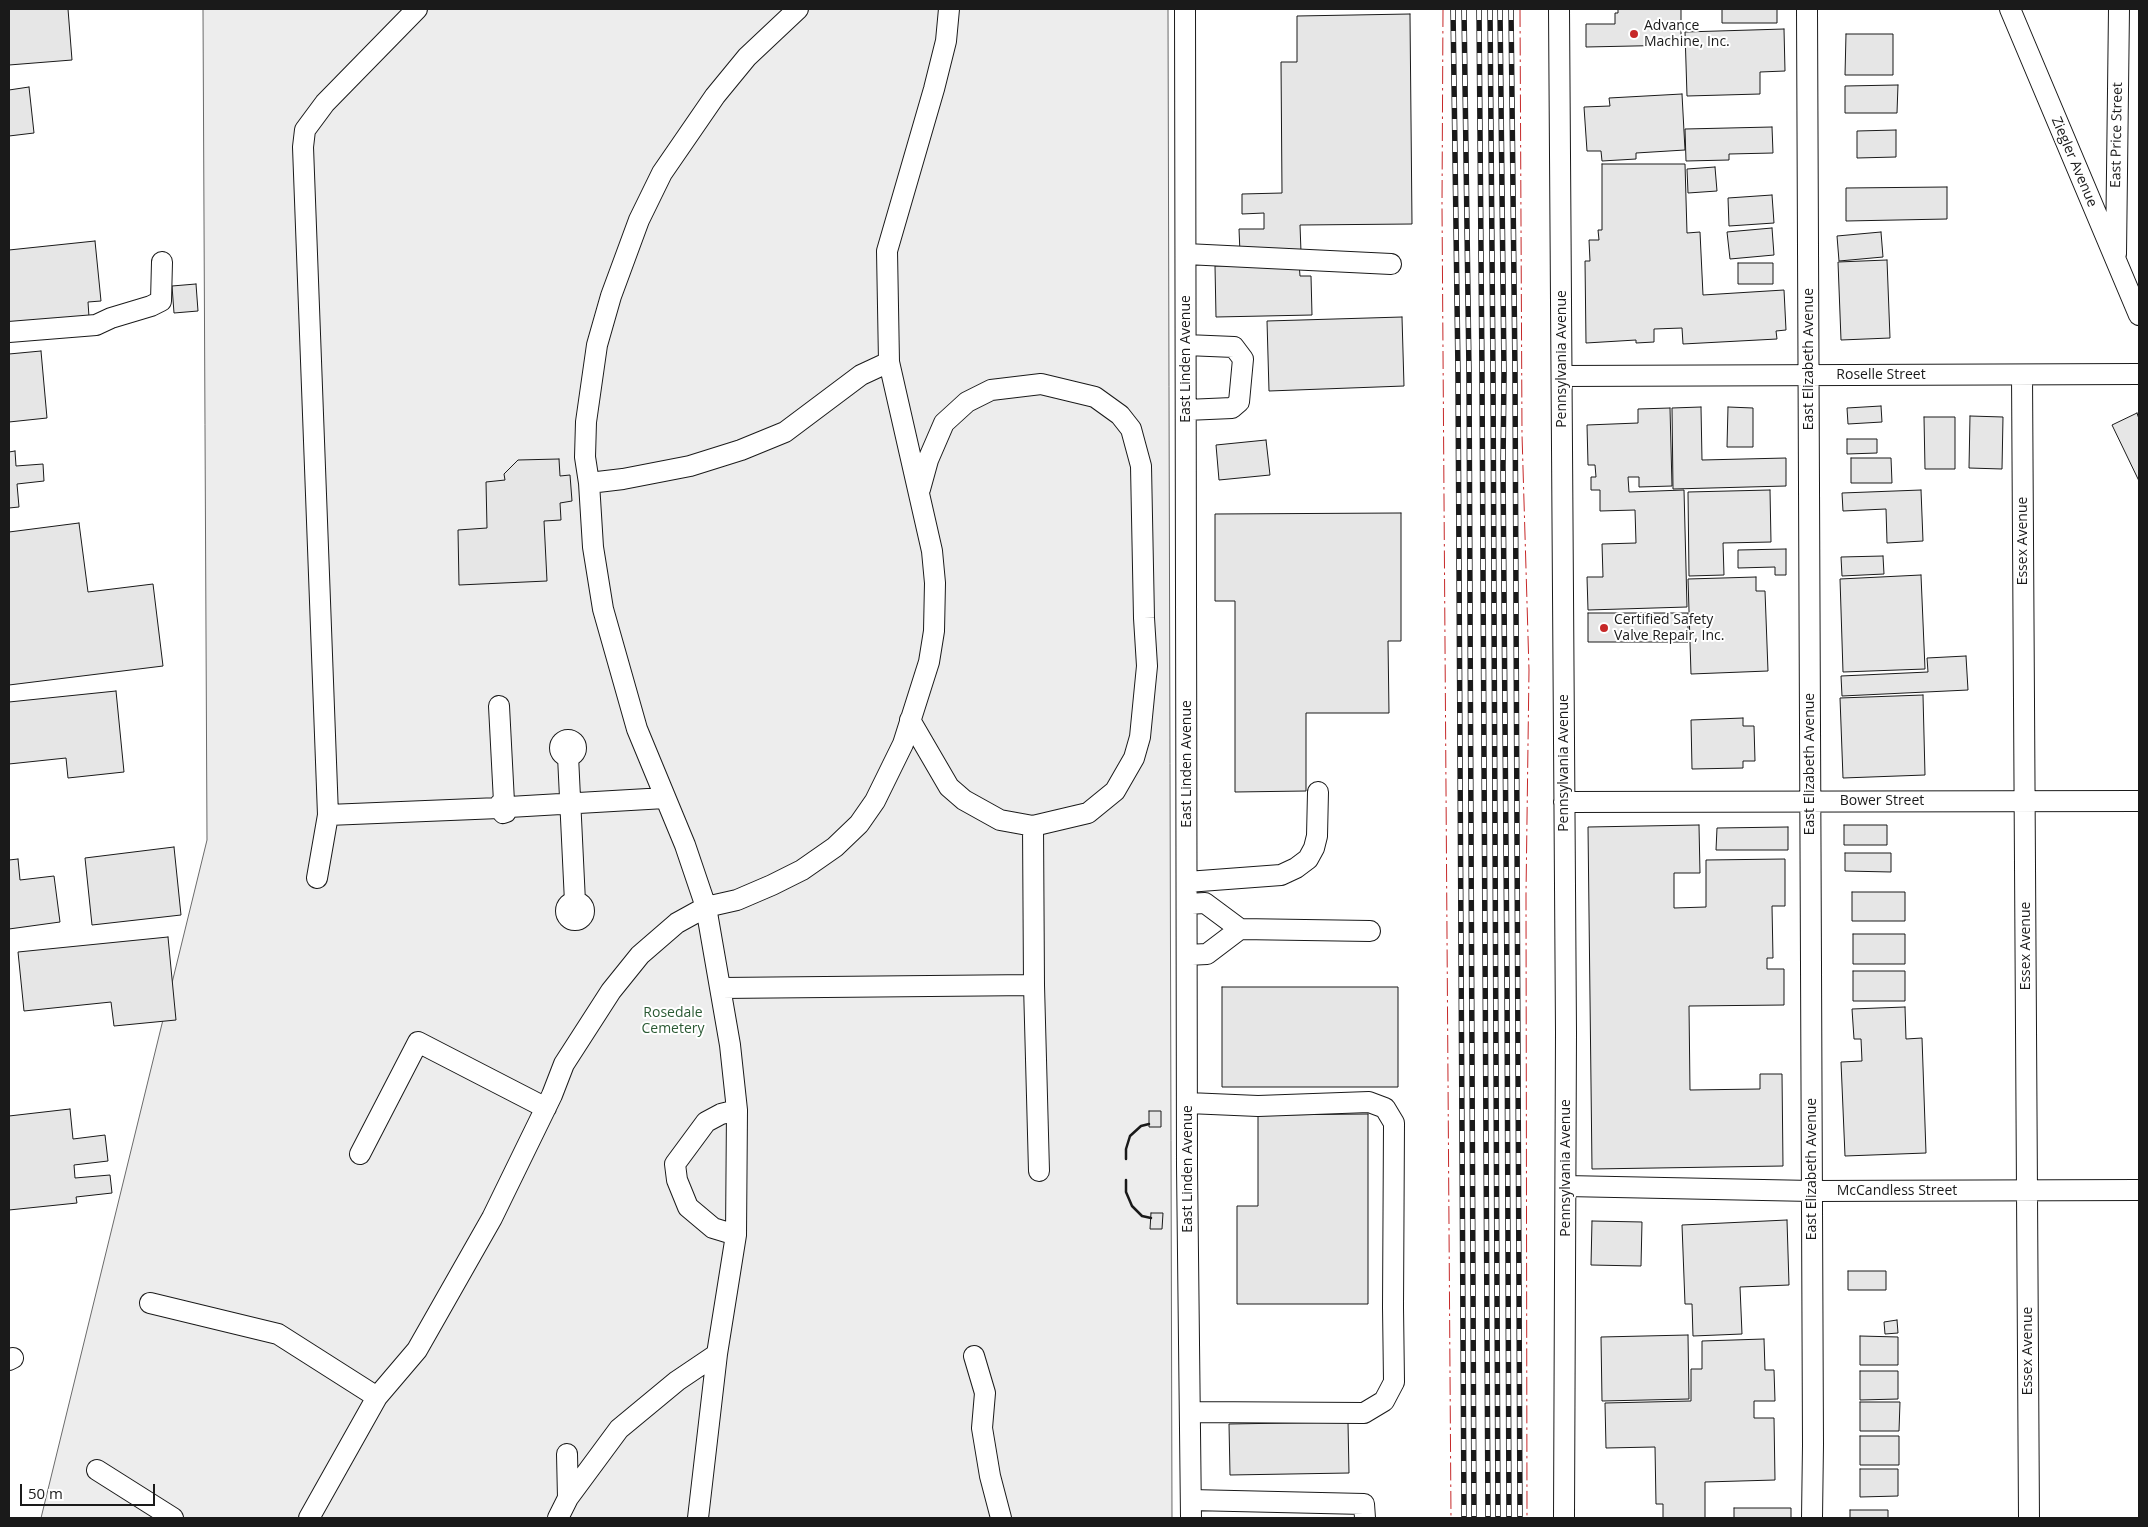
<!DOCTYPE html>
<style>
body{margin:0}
#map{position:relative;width:2148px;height:1527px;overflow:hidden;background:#fff;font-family:"Open Sans",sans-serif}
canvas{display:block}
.frame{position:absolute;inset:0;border:10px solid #1a1a1a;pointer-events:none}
.scale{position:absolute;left:20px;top:1484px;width:135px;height:22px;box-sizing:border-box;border:2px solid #1a1a1a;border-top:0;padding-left:6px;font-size:15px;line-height:18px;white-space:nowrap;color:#1a1a1a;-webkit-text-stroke:4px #fff;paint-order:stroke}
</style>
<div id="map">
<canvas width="2148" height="1527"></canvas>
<div class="frame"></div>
<div class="scale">50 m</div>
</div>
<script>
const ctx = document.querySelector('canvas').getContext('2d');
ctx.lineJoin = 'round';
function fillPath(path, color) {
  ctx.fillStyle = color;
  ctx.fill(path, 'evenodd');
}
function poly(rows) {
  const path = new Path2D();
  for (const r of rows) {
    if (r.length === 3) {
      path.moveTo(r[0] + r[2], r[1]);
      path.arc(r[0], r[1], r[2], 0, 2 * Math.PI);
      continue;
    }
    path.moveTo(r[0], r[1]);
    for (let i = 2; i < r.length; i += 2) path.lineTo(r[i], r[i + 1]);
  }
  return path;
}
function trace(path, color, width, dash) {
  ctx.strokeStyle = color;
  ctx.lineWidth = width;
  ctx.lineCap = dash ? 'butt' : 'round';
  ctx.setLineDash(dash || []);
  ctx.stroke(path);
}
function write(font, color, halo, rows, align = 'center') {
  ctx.font = font + ' "Open Sans",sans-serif';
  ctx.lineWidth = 4;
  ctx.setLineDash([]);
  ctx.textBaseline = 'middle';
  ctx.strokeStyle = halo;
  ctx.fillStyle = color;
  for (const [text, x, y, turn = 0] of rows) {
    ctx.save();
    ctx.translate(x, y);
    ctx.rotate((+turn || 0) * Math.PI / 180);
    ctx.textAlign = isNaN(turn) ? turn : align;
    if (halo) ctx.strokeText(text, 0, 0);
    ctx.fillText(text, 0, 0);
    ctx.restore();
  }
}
const built = poly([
 [203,9,1168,9,1172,1518,41,1518,207,840,203,9]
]);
fillPath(built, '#ededed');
trace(built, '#6a6a6a', 1);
const building = poly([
 [9,9,68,9,72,60,9,65,9,9],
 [1618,9,1681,9,1681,45,1586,47,1586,24,1615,24,1615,13,1618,13,1618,9],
 [1722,9,1777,9,1777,23,1722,23,1722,9],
 [1410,14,1412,224,1300,225,1301,252,1240,253,1239,229,1264,229,1264,213,1242,214,1242,194,1282,193,1281,62,1297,62,1297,16,1410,14],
 [1784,29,1785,71,1760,72,1760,94,1687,96,1685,32,1784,29],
 [1846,34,1893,34,1893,75,1845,75,1846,34],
 [1898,85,1897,113,1845,113,1845,86,1898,85],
 [29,87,34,133,9,136,9,90,29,87],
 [1682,94,1685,150,1636,153,1636,159,1602,161,1601,151,1587,151,1584,107,1610,106,1609,98,1682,94],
 [1772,127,1773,153,1729,154,1729,160,1686,161,1685,129,1772,127],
 [1896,130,1896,157,1857,158,1857,131,1896,130],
 [1602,164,1685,164,1687,233,1700,232,1703,295,1784,290,1786,330,1776,331,1777,339,1683,344,1682,328,1654,329,1654,342,1636,343,1636,340,1586,343,1585,261,1590,261,1589,240,1599,240,1598,230,1602,230,1602,164],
 [1715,167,1717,191,1688,193,1687,169,1715,167],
 [1947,187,1947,219,1846,221,1846,188,1947,187],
 [1772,195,1774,223,1729,226,1728,198,1772,195],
 [1772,228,1774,255,1730,259,1727,232,1772,228],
 [1881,232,1883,257,1839,261,1837,236,1881,232],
 [95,241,101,301,88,302,89,317,9,325,9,250,95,241],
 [1887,260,1890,338,1841,340,1838,262,1887,260],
 [1299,263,1300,276,1311,276,1312,315,1216,317,1215,266,1299,263],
 [1738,263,1773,263,1773,284,1738,284,1738,263],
 [196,284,198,311,174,313,172,286,196,284],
 [1402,317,1404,386,1269,391,1267,321,1402,317],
 [41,351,47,418,9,422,9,354,41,351],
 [1881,406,1882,422,1848,424,1847,408,1881,406],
 [1701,407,1702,460,1786,458,1786,486,1673,489,1672,408,1701,407],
 [1728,407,1753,408,1753,447,1727,447,1728,407],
 [1670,408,1672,486,1639,487,1639,477,1628,477,1629,492,1684,490,1687,607,1588,610,1587,577,1603,577,1602,544,1636,543,1635,510,1600,511,1600,490,1591,490,1591,477,1596,477,1595,465,1588,465,1587,425,1638,423,1638,409,1670,408],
 [2137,413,2139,419,2139,481,2112,425,2137,413],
 [1970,416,2003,417,2002,469,1969,468,1970,416],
 [1924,417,1955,417,1955,469,1925,469,1924,417],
 [1847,439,1877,439,1877,453,1847,454,1847,439],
 [1266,440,1270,475,1219,480,1216,445,1266,440],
 [15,451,16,466,43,464,44,481,17,484,19,507,9,508,9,452,15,451],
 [1851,458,1891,458,1892,483,1851,483,1851,458],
 [559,459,560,476,570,475,572,501,560,503,561,520,544,521,547,581,459,585,458,530,487,528,486,482,505,480,504,474,518,460,559,459],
 [1770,490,1771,542,1723,543,1724,575,1689,576,1688,492,1770,490],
 [1921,490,1923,541,1887,543,1886,509,1843,511,1842,493,1921,490],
 [1401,513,1401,641,1388,641,1389,713,1306,713,1306,791,1235,792,1235,601,1215,601,1215,514,1401,513],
 [79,523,88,592,153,584,163,666,9,685,9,532,79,523],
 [1786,549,1786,575,1775,575,1775,567,1738,568,1738,550,1786,549],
 [1883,556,1884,574,1842,576,1841,557,1883,556],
 [1921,575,1925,669,1843,672,1840,579,1921,575],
 [1756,577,1756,591,1765,591,1768,671,1691,674,1688,579,1756,577],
 [1588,613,1688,613,1688,642,1588,642,1588,613],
 [1966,656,1968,690,1842,696,1841,676,1928,672,1927,658,1966,656],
 [116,691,124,772,68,778,66,758,9,764,9,702,116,691],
 [1923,695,1925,775,1843,778,1840,698,1923,695],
 [1743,718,1743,726,1754,726,1755,761,1743,761,1743,768,1692,769,1691,720,1743,718],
 [1699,825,1700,873,1674,873,1674,908,1706,907,1706,860,1785,859,1785,906,1772,906,1773,958,1767,958,1767,969,1784,969,1784,1005,1689,1006,1690,1090,1760,1089,1760,1074,1782,1074,1783,1166,1592,1169,1588,827,1699,825],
 [1844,825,1887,825,1887,845,1844,845,1844,825],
 [1788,827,1788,850,1716,850,1717,828,1788,827],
 [174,847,181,915,92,925,85,858,174,847],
 [1845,853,1891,853,1891,872,1845,871,1845,853],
 [18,859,20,880,54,876,60,922,9,929,9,860,18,859],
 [1852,892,1905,892,1905,921,1852,921,1852,892],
 [1853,934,1905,934,1905,964,1853,964,1853,934],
 [168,937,176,1020,114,1026,111,1002,24,1011,18,952,168,937],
 [1853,971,1905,971,1905,1001,1853,1001,1853,971],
 [1222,987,1398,987,1398,1087,1222,1087,1222,987],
 [1905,1007,1906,1039,1922,1038,1926,1153,1845,1156,1841,1062,1862,1061,1861,1039,1854,1039,1852,1009,1905,1007],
 [70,1109,73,1139,105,1135,108,1161,74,1165,75,1178,110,1175,112,1193,76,1197,77,1203,9,1210,9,1116,70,1109],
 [1149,1111,1161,1111,1161,1127,1149,1127,1149,1111],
 [1368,1114,1368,1304,1237,1304,1237,1206,1258,1206,1258,1115,1368,1114],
 [1151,1213,1163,1213,1162,1229,1150,1229,1151,1213],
 [1787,1220,1789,1285,1740,1287,1742,1334,1693,1336,1692,1304,1685,1304,1682,1225,1787,1220],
 [1592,1221,1642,1222,1641,1266,1591,1265,1592,1221],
 [1848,1271,1886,1271,1886,1290,1848,1290,1848,1271],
 [1897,1320,1898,1333,1885,1334,1884,1322,1897,1320],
 [1688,1335,1689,1399,1602,1401,1601,1337,1688,1335],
 [1860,1336,1898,1337,1898,1365,1860,1365,1860,1336],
 [1764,1339,1765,1370,1774,1370,1775,1401,1754,1401,1754,1418,1774,1418,1775,1480,1705,1482,1705,1518,1663,1518,1663,1504,1656,1504,1655,1447,1606,1448,1605,1403,1691,1401,1691,1369,1702,1369,1702,1341,1764,1339],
 [1860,1371,1898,1371,1898,1399,1860,1400,1860,1371],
 [1860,1402,1900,1402,1899,1431,1860,1431,1860,1402],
 [1348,1422,1349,1473,1230,1475,1229,1424,1348,1422],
 [1860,1436,1899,1436,1899,1465,1860,1465,1860,1436],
 [1860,1469,1898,1469,1898,1496,1860,1497,1860,1469],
 [1734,1508,1791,1508,1791,1518,1734,1518,1734,1508],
 [1850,1510,1888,1510,1888,1518,1850,1518,1850,1510]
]);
fillPath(building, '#e6e6e6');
trace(building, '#1a1a1a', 1);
const minor = poly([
 [1185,9,1187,1166,1191,1518],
 [1559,9,1566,1032,1564,1518],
 [1807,9,1813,1444,1812,1518],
 [2010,9,2139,315],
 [1186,254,1391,264],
 [2116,254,2119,9],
 [9,332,96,325,111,318,151,306,161,301,162,262],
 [1186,345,1234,347,1243,359,1239,402,1232,408,1186,410],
 [2022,375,2029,1518],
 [1562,376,2139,374],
 [589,483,623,479,690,466,741,450,785,432,861,375,889,362],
 [499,706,504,802,500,804,499,808,503,813,506,812],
 [910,720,949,787,964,800,1000,820,1033,826,1088,813,1115,791,1134,758,1140,737,1147,666,1144,618,1141,466,1131,429,1120,415,1095,397,1041,384,991,390,967,402,944,423,928,460,920,489],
 [568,748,8],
 [568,756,575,902],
 [1564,802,2139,801],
 [509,807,665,798],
 [328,815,499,808],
 [1033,826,1034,985,1039,1171],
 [317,878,328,815,303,147,305,130,325,103,417,9],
 [1187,882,1281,875,1296,868,1308,859,1314,848,1317,836,1318,792],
 [575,911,9],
 [1187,904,1205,903,1240,929,1207,954,1187,955],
 [1240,929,1370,931],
 [721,988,1034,985],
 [1188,1103,1258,1106,1369,1102,1385,1108,1394,1123,1393,1307,1394,1382,1384,1401,1364,1413,1190,1412],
 [360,1154,418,1042,546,1108],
 [1566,1186,1812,1191,2139,1190],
 [736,1235,713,1228,688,1207,677,1180,675,1164,706,1122,721,1114,737,1110],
 [150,1303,278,1334,377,1397],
 [974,1356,985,1393,982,1428,990,1476,1001,1518],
 [9,1360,13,1358],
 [97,1470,173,1518],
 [568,1498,619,1429,677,1381,717,1354],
 [1191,1500,1364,1504,1365,1518],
 [309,1518,377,1397,417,1350,492,1218,552,1095,564,1064,611,991,640,955,677,923,706,907,737,900,772,885,802,870,835,847,859,824,875,801,903,744,929,662,934,631,935,583,932,551,889,362,887,251,934,89,946,41,949,9],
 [558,1518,568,1498,567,1454],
 [698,1518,717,1354,736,1235,737,1110,730,1045,706,907,685,845,637,729,603,609,593,547,589,483,585,457,586,422,597,345,611,296,639,220,662,173,715,96,747,57,798,9]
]);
trace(minor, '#1a1a1a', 22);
trace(minor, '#fff', 20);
const rail = poly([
 [1453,9,1458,372,1464,1518],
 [1464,9,1469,372,1474,1518],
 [1479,9,1482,375,1488,1518],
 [1490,9,1493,375,1498,1518],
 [1500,9,1504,373,1503,465,1507,980,1509,1518],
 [1511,9,1515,374,1520,1518]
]);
trace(rail, '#1a1a1a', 5.5);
trace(rail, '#fff', 4, [11]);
trace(poly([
 [1126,1159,1126,1149,1130,1136,1141,1126,1149,1124],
 [1126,1180,1126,1192,1132,1206,1142,1216,1151,1218]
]), '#1a1a1a', 2.5);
trace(poly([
 [1443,9,1442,205,1451,1518],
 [1520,9,1522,434,1529,670,1526,894,1527,1518]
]), '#c62828', 1, [18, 4, 2.5, 4]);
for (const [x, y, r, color] of [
 [1634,34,5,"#c62828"],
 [1604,628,5,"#c62828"]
]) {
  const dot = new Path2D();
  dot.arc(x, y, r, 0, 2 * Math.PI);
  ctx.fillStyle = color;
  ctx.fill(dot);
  trace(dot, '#fff', 2);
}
write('14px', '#1a1a1a', '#fff', [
 ["Advance",1644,26],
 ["Machine, Inc.",1644,42],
 ["Certified Safety",1614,620],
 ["Valve Repair, Inc.",1614,636]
], 'left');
write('14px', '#1a1a1a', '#fff', [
 ["East Price Street",2117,135,-89],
 ["Ziegler Avenue",2074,162,67],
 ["East Linden Avenue",1186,359,-90],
 ["Pennsylvania Avenue",1562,359,-90],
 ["East Elizabeth Avenue",1809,359,-90],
 ["Roselle Street",1881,375],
 ["Essex Avenue",2023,541,-90],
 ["Pennsylvania Avenue",1564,763,-90],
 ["East Linden Avenue",1187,764,-90],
 ["East Elizabeth Avenue",1810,764,-90],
 ["Bower Street",1882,801],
 ["Essex Avenue",2026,946,-90],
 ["Pennsylvania Avenue",1566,1168,-90],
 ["East Linden Avenue",1188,1169,-90],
 ["East Elizabeth Avenue",1812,1169,-90],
 ["McCandless Street",1897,1191],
 ["Essex Avenue",2028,1351,-90]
]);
write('14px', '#2b5a34', '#fff', [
 ["Rosedale",673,1013],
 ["Cemetery",673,1029]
]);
</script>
